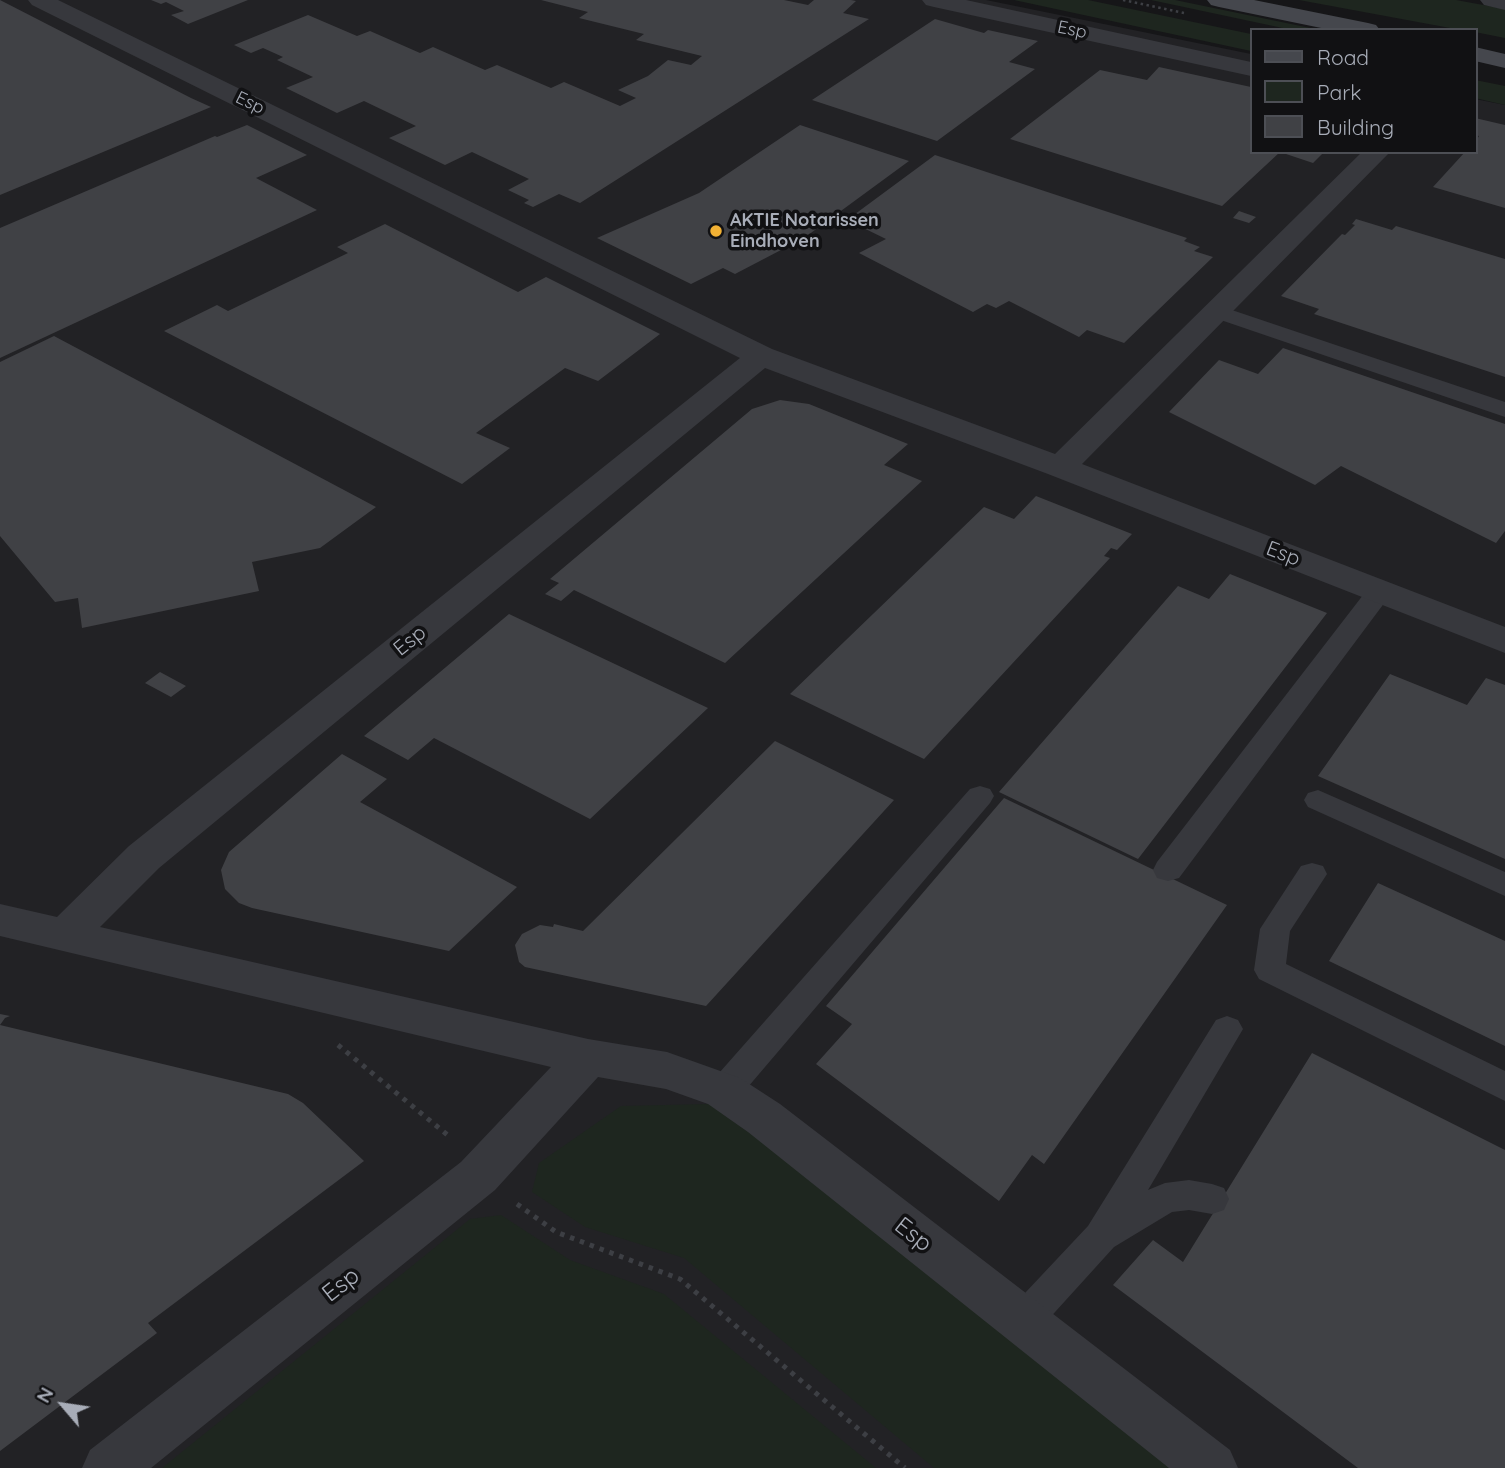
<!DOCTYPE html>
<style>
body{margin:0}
#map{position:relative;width:1505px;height:1468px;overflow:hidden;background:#161618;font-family:Quicksand,sans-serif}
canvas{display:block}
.legend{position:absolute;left:1250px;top:28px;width:228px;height:126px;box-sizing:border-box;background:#111113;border:2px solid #4d4f55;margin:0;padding:9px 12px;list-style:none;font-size:21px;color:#a8adb8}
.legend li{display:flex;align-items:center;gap:14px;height:35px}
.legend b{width:35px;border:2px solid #4d4f55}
.north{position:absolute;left:28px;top:1370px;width:70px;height:70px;-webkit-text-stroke:5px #111113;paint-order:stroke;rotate:299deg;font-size:19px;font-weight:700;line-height:28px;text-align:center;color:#a8adb8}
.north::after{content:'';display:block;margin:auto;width:24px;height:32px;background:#a8adb8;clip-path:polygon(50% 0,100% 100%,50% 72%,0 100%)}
</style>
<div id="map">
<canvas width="1505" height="1468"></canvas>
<ul class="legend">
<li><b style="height:9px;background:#45474d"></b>Road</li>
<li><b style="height:19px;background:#1e261f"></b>Park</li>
<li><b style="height:19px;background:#404145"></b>Building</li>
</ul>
<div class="north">N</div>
</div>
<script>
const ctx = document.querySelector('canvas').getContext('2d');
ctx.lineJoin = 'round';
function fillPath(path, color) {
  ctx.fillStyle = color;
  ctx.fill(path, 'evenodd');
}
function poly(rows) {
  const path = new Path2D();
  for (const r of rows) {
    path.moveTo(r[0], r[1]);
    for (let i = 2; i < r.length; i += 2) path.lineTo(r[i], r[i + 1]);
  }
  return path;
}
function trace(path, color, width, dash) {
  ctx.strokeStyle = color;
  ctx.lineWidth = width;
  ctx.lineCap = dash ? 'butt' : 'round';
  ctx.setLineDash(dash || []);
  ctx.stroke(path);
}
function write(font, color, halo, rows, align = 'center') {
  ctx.font = font + ' Quicksand,sans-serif';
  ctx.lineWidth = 7;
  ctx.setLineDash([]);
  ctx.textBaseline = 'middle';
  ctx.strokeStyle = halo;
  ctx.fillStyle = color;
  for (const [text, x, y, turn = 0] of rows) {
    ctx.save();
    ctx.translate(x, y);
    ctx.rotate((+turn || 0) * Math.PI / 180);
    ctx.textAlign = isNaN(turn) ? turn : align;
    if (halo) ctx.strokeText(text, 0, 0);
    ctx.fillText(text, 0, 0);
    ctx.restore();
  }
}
fillPath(poly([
 [0,0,986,0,1251,54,1251,152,1475,152,1475,99,1505,105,1505,1468,0,1468]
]), '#222225');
fillPath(poly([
 [1014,0,1088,0,1251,34,1251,51],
 [1151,0,1175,0,1320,30,1292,30],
 [1299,0,1456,0,1505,9,1505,38,1475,32,1475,30,1461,30],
 [1475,80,1505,86,1505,105,1475,98],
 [709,1104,785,1158,1171,1468,934,1468,684,1258,585,1227,532,1192,539,1163,621,1106],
 [501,1215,570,1260,664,1294,876,1468,162,1468,470,1219]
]), '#1e261f');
fillPath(poly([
 [0,0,191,98,211,107,0,195],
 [151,0,248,0,188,24,171,15,184,11,166,2,161,4],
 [541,0,784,0,808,5,814,0,851,0,856,1,843,13,869,19,580,203,559,194,533,207,524,203,529,200,508,190,529,179,472,152,445,165,389,138,416,126,364,101,337,113,286,88,313,77,277,60,283,57,263,48,251,53,234,45,308,15,357,36,370,31,420,53,433,47,485,70,497,65,551,88,564,82,620,106,636,98,618,90,648,76,668,60,691,65,702,56,636,40,644,34,579,18,588,12],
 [935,19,984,33,988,30,1038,41,1009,62,1035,69,937,141,812,100],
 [1159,67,1251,87,1251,152,1324,152,1313,163,1280,152,1222,206,1010,139,1100,70,1147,80],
 [1475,118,1505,125,1505,208,1433,187,1465,152,1475,152,1475,143,1479,136,1475,135],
 [247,125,307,155,256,178,317,210,0,358,0,228,215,136,217,137],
 [800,125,909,161,804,238,735,274,723,268,691,284,597,238,699,193],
 [935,155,1187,238,1184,241,1200,247,1194,251,1213,257,1124,343,1087,330,1079,337,1009,301,996,308,987,304,973,312,859,253,886,239,847,220],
 [1239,211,1256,217,1249,223,1233,218],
 [1356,219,1392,230,1396,226,1505,259,1505,377,1314,314,1319,309,1281,296,1342,234,1345,235,1355,225,1352,224],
 [385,224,518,292,546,277,660,334,598,381,565,368,476,433,510,448,462,484,164,331,217,305,228,311,348,253,337,247],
 [54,336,376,507,320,548,252,562,259,591,82,628,78,598,55,602,0,536,0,362],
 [1283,348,1505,424,1505,531,1496,543,1341,466,1315,485,1169,412,1219,360,1258,374],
 [780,400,809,404,908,444,884,465,922,481,725,663,574,590,561,601,545,594,559,583,550,579,752,409],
 [1036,496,1132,534,1117,550,1111,548,1104,556,1110,558,924,759,790,694,984,507,1014,519],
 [1230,574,1327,613,1138,859,999,792,1178,586,1209,599],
 [509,614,708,708,590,819,434,738,408,760,364,736],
 [160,672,186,686,171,697,145,683],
 [1390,674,1467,705,1486,678,1505,685,1505,859,1318,776],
 [775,741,894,800,706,1006,525,967,519,962,515,945,522,934,540,925,553,927,554,924,583,931],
 [342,754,387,779,360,802,517,887,449,951,252,908,239,903,225,889,221,870,229,852],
 [1004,798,1227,905,1044,1164,1032,1155,999,1201,816,1064,852,1024,826,1006],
 [1378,883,1505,941,1505,1046,1329,961],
 [0,1014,10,1016,5,1018,0,1025,288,1094,303,1103,364,1161,148,1323,157,1333,0,1451],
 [1312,1053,1505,1150,1505,1468,1358,1468,1113,1285,1153,1240,1183,1262]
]), '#404145');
trace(poly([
 [1123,0,1184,13]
]), '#3d3f44', 2.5, [2.5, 3.5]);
trace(poly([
 [338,1045,450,1137],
 [517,1204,556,1232,680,1279,905,1468]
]), '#3d3f44', 5, [4.5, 6]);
fillPath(poly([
 [1217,305,1505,402,1505,417,1209,316,1206,311,1209,306,1217,305],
 [1379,584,1388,586,1392,592,1388,598,1179,878,1168,881,1157,878,1153,870,1157,862,1370,586,1379,584],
 [980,786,990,789,994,796,990,803,736,1101,724,1105,712,1101,707,1091,712,1081,970,789,980,786],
 [1318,790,1505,872,1505,896,1308,807,1304,800,1308,793,1318,790],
 [1312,863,1323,866,1327,874,1290,931,1286,964,1505,1071,1505,1101,1259,979,1254,970,1260,929,1301,866,1312,863],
 [1227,1016,1238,1020,1243,1029,1148,1190,1165,1183,1189,1180,1212,1184,1224,1188,1229,1199,1224,1210,1212,1214,1189,1210,1172,1212,1114,1247,1036,1333,1023,1338,1010,1333,1005,1321,1010,1309,1088,1226,1216,1020,1227,1016]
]), '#37383d');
fillPath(poly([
 [28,0,58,0,772,349,1055,454,1362,152,1390,152,1082,464,1505,627,1505,653,1048,474,765,368,159,868,100,927,588,1039,667,1052,740,1078,780,1104,1230,1450,1238,1468,1169,1468,748,1132,708,1104,666,1089,598,1077,495,1190,151,1468,82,1468,90,1450,461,1162,551,1067,0,936,0,904,57,917,129,846,740,358,32,5,28,0],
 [922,0,966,0,1251,62,1251,76,934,7,926,5,922,0],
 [1480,0,1505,0,1505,10,1484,5,1480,0]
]), '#37383d');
fillPath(poly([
 [1207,0,1254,0,1368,23,1376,25,1380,30,1331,30,1219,7,1211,5,1207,0],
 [1475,47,1505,54,1505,68,1475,61,1475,47]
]), '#45474d');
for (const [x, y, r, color] of [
 [716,231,7,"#f2b134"]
]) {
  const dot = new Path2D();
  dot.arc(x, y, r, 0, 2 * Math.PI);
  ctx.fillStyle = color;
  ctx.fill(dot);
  trace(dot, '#111113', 2.5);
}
write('18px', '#a8adb8', '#111113', [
 ["Esp",1072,30,12],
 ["Esp",250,103,26]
]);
write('bold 18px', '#a8adb8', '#111113', [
 ["AKTIE Notarissen",730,221],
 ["Eindhoven",730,242]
], 'left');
write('21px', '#a8adb8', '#111113', [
 ["Esp",1283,554,21],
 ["Esp",410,641,-39]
]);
write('24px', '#a8adb8', '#111113', [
 ["Esp",913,1235,38],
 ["Esp",341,1285,-38]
]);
</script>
